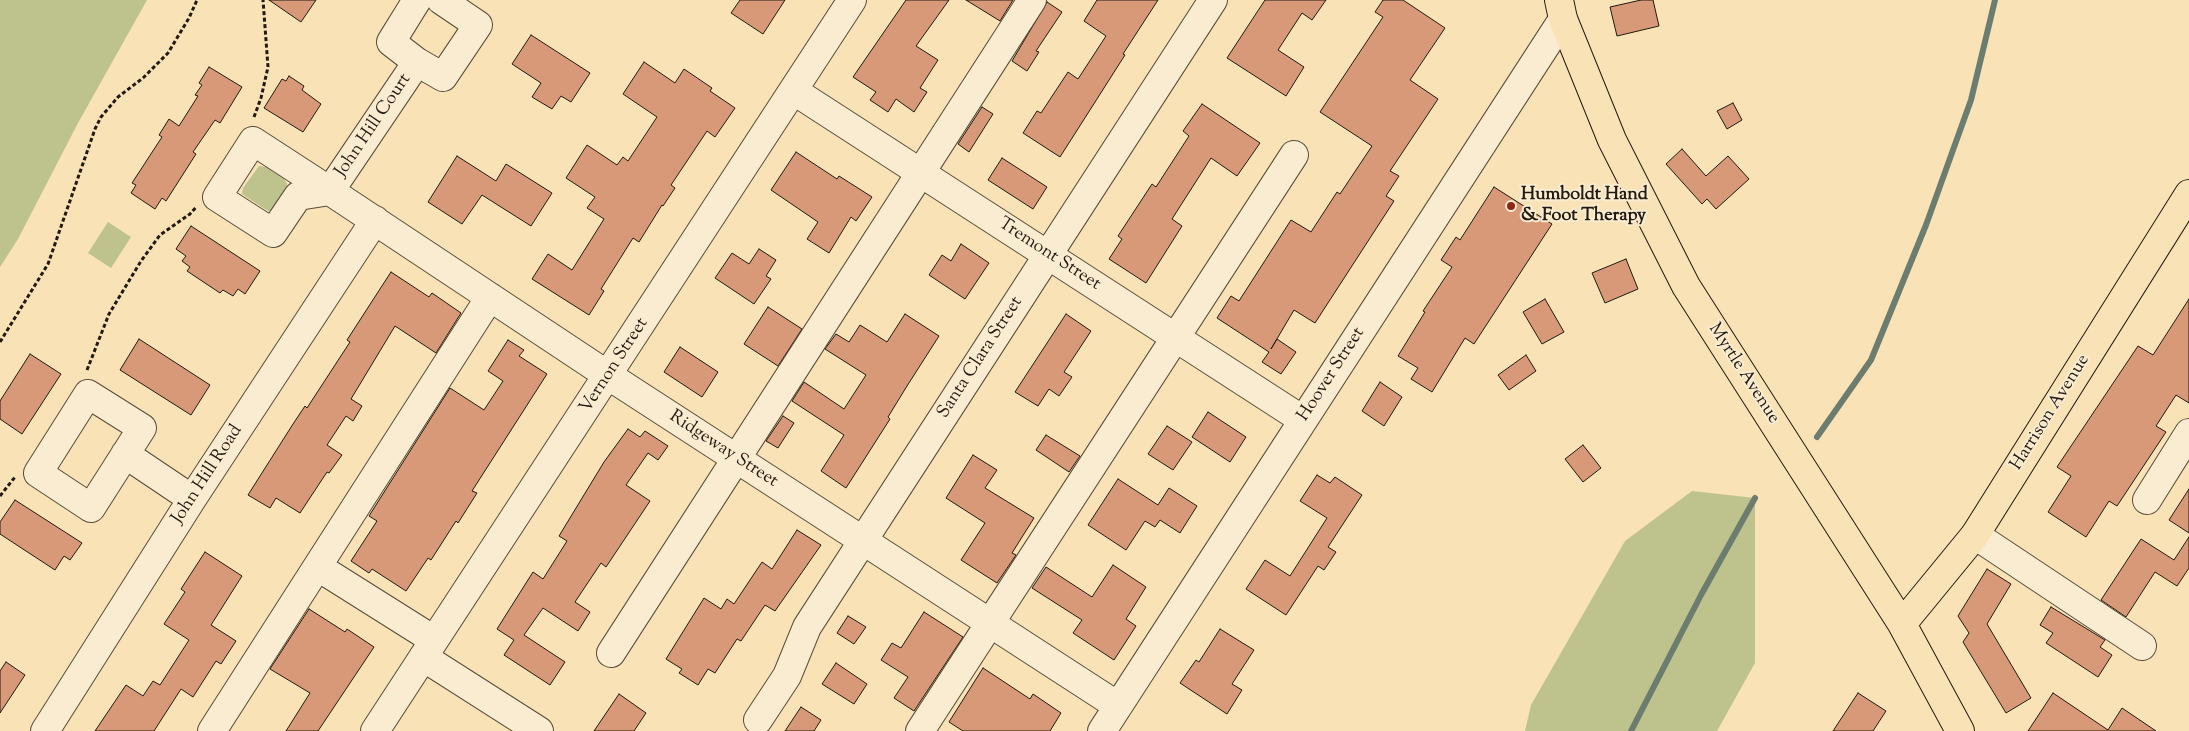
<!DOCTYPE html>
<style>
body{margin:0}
canvas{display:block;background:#f8e2b6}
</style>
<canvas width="2189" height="731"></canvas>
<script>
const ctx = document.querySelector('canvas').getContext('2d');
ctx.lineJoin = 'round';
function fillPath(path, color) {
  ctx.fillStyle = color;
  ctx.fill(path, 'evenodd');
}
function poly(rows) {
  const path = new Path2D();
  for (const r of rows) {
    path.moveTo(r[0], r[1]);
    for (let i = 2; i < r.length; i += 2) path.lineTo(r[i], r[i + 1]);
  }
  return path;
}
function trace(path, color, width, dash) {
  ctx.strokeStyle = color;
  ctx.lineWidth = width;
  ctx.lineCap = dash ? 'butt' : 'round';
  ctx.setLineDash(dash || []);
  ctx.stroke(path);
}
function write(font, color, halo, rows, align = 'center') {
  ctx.font = font + ' "Sorts Mill Goudy",serif';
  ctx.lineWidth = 4;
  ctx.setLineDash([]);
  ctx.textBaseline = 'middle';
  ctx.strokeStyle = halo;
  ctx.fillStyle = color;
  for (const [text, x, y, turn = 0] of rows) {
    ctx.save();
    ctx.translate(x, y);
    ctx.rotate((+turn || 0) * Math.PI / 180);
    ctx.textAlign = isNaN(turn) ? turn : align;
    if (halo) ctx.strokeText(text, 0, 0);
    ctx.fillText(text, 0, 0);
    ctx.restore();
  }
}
fillPath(poly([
 [0,0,147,0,78,123,18,239,0,267],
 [259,166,266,167,284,179,287,184,287,189,273,210,268,211,242,194,243,188],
 [108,222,131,237,111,268,88,253],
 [1692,491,1755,498,1755,663,1717,731,1525,731,1531,705,1625,541]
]), '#bec38d');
trace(poly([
 [1817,437,1871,360,1926,225,1971,100,1995,0],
 [1631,731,1701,595,1755,498]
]), '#6c7c6f', 6);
const building = poly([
 [269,0,316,0,301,22,269,0],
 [740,0,785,0,763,34,731,13,740,0],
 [906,0,949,0,916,46,938,60,920,88,927,92,914,112,896,99,888,112,870,100,876,92,853,77,906,0],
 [966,0,1013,0,1000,21,966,0],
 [1097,0,1158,0,1123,54,1125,55,1060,157,1023,133,1037,111,1041,113,1068,72,1078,79,1106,36,1084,21,1097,0],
 [1265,0,1326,0,1312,20,1302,13,1278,50,1304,67,1286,96,1227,58,1265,0],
 [1383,0,1403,0,1445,28,1410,80,1438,99,1390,171,1399,176,1386,196,1394,201,1315,323,1294,310,1271,349,1277,339,1296,352,1281,374,1262,362,1269,352,1217,318,1231,296,1239,301,1291,220,1311,232,1337,192,1340,194,1372,146,1320,112,1383,17,1375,12,1383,0],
 [1641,0,1653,0,1659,26,1617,36,1610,7,1641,0],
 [1047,2,1062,12,1036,51,1039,52,1027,71,1012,61,1047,2],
 [531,35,590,73,571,102,561,96,552,109,532,97,541,83,512,64,531,35],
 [644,62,675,83,684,69,712,88,710,91,735,108,715,137,707,131,671,185,675,188,663,206,662,205,639,242,633,238,601,289,604,291,589,315,532,279,548,254,572,270,604,219,587,208,595,197,566,178,587,145,617,165,623,157,628,161,657,117,623,94,644,62],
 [209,67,242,87,220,123,215,120,193,152,196,154,166,201,162,198,155,209,131,193,136,185,132,183,162,137,159,135,169,119,179,126,198,96,195,95,202,85,199,83,209,67],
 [289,76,304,86,302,90,321,104,303,132,264,108,282,79,286,81,289,76],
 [1733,103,1742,120,1727,129,1717,111,1733,103],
 [1202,104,1260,143,1237,176,1211,158,1172,219,1182,226,1146,283,1109,259,1122,239,1118,236,1152,184,1156,187,1189,136,1183,131,1202,104],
 [982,107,993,114,969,152,958,144,982,107],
 [1682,149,1706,176,1728,156,1749,179,1716,209,1707,199,1702,204,1666,164,1682,149],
 [796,152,837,179,839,176,872,197,856,221,851,217,829,253,807,239,818,222,771,190,796,152],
 [457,156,496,181,506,164,552,193,531,226,482,195,462,224,428,202,457,156],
 [1002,158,1047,187,1033,209,988,180,1002,158],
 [1494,187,1552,224,1474,344,1465,338,1432,392,1411,379,1418,368,1398,356,1425,312,1423,311,1452,267,1441,260,1456,237,1460,240,1494,187],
 [191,226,260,271,245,294,238,289,233,296,223,290,220,293,187,271,190,267,182,261,186,256,176,249,191,226],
 [961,244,989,263,965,299,929,275,942,255,951,261,961,244],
 [759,249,776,260,766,276,771,279,754,304,715,278,732,253,749,264,759,249],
 [1626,259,1638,289,1605,303,1592,273,1626,259],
 [391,272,429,297,432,293,461,313,436,353,395,326,351,399,362,406,353,421,346,416,327,445,342,455,329,473,327,472,300,513,276,498,270,508,248,495,293,424,305,406,307,408,350,342,347,340,391,272],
 [1545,299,1564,332,1542,344,1523,312,1545,299],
 [2189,299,2189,403,2176,395,2156,426,2166,432,2117,506,2109,501,2086,537,2048,512,2071,476,2057,467,2138,346,2153,355,2189,299],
 [768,307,802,329,778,366,744,344,768,307],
 [905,314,939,336,907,386,888,417,890,419,846,488,821,471,844,435,792,401,804,382,844,409,866,375,825,349,836,334,849,342,860,325,887,342,905,314],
 [1066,314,1091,331,1064,372,1072,377,1059,396,1049,389,1038,406,1015,392,1066,314],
 [139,339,210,385,191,415,120,370,139,339],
 [508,340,524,350,519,356,547,374,472,491,477,493,458,523,456,521,431,560,428,558,406,591,372,569,369,573,351,561,377,521,369,516,450,388,484,410,503,381,488,371,508,340],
 [680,347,718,372,702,397,664,372,680,347],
 [30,354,61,374,22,434,0,419,0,401,30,354],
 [1526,355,1536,371,1509,390,1498,375,1526,355],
 [1380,382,1402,397,1384,426,1362,411,1380,382],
 [1208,412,1246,437,1230,462,1192,437,1208,412],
 [783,416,794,423,778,448,766,441,783,416],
 [1167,426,1192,442,1173,470,1148,454,1167,426],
 [628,429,640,437,645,431,668,446,658,460,648,453,626,485,650,501,606,567,601,563,575,602,590,612,578,631,543,608,524,635,565,662,550,685,504,655,514,640,497,629,533,572,543,579,567,541,559,536,604,462,628,429],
 [1046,435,1080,456,1069,472,1036,450,1046,435],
 [1583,445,1601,468,1583,482,1565,459,1583,445],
 [973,455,997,470,985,488,1034,518,1012,553,1016,555,997,583,961,560,985,523,946,498,973,455],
 [1317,475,1330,483,1335,477,1362,495,1328,547,1336,552,1324,570,1318,566,1286,615,1246,589,1265,560,1290,576,1327,518,1300,501,1317,475],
 [1118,479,1158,505,1169,488,1197,506,1180,533,1160,520,1155,527,1145,521,1126,550,1088,525,1118,479],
 [2189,489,2189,533,2169,520,2189,489],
 [15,500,82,543,70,560,64,556,55,570,0,534,0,522,15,500],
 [797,530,821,545,775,611,765,605,741,641,737,639,715,673,708,669,698,685,679,673,682,669,666,659,704,598,721,609,727,599,734,604,762,562,772,569,797,530],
 [2189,537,2189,568,2177,586,2155,572,2126,617,2101,600,2141,539,2174,560,2189,537],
 [205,552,242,576,211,625,236,641,221,664,216,661,193,697,181,689,154,731,95,731,126,685,143,696,153,681,160,685,189,640,164,624,185,592,181,589,205,552],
 [1113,565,1146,587,1126,619,1136,626,1114,660,1073,633,1082,620,1032,588,1046,567,1092,597,1113,565],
 [1987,569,2011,584,1987,624,2031,698,2006,713,1963,642,1969,633,1958,616,1987,569],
 [2051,607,2105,640,2100,647,2112,655,2098,677,2046,643,2053,633,2040,625,2051,607],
 [309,609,345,632,347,629,374,647,318,731,286,731,310,693,270,669,309,609],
 [924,612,963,637,914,711,894,698,908,677,881,660,892,643,901,648,924,612],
 [848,616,866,627,854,644,837,633,848,616],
 [1220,629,1254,650,1232,684,1242,690,1227,714,1180,683,1196,660,1199,662,1220,629],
 [6,662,25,675,0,713,0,671,6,662],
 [836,663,867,684,854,704,822,684,836,663],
 [983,668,1030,699,1033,694,1061,713,1050,731,963,731,949,722,983,668],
 [1858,693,1886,711,1873,731,1833,731,1858,693],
 [2053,693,2108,730,2122,708,2156,731,2028,731,2053,693],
 [619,694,646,713,634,731,594,731,619,694],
 [801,707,821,720,814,731,785,731,801,707]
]);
fillPath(building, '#d79978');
trace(building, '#221a11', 1);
const minor = poly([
 [417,0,391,42,417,62,443,77,478,25,441,0],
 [417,62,330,191,609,376,1118,706],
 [794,91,1303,420],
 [253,141,330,191,298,196,273,233,217,197,253,141],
 [88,394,142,428,91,508,38,473,88,394],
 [125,454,192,499],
 [2147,500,2189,433],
 [1975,535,2142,646],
 [318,567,434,640],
 [611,653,1032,0],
 [423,657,539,731],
 [758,720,787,676,807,627,1213,0],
 [45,731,192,499,375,220],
 [212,731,490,297],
 [375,731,852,0],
 [920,731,1294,155],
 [1102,731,1563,19]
]);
const major = poly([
 [1559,0,1563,19,1612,140,1686,286,1902,624,1960,731],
 [1902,624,1975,535,2189,194]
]);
trace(minor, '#584c3a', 30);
trace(major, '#221a11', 30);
trace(poly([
 [254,117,261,98,268,67,263,0],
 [0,342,48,264,95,129,101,117,118,97,143,78,168,53,189,18,197,0],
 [87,370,109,314,141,261,160,235,190,214,197,206],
 [0,496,15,477]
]), '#221a11', 3, [4, 2.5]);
trace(minor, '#faecd0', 28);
trace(major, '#f8e2b6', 28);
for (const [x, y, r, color] of [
 [1511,206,5,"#8f2418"]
]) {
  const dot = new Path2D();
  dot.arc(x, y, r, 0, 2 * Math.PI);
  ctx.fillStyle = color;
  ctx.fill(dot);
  trace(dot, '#faecd0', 2);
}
write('18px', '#221a11', '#faecd0', [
 ["John Hill Court",374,126,-56],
 ["Tremont Street",1049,255,33],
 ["Santa Clara Street",981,358,-57],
 ["Vernon Street",615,366,-57],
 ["Myrtle Avenue",1743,374,57],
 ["Hoover Street",1332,375,-57],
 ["Harrison Avenue",2051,413,-58],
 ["Ridgeway Street",723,450,33],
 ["John Hill Road",208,475,-57]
]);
write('bold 18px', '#221a11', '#faecd0', [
 ["Humboldt Hand",1521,196],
 ["& Foot Therapy",1521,217]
], 'left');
</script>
